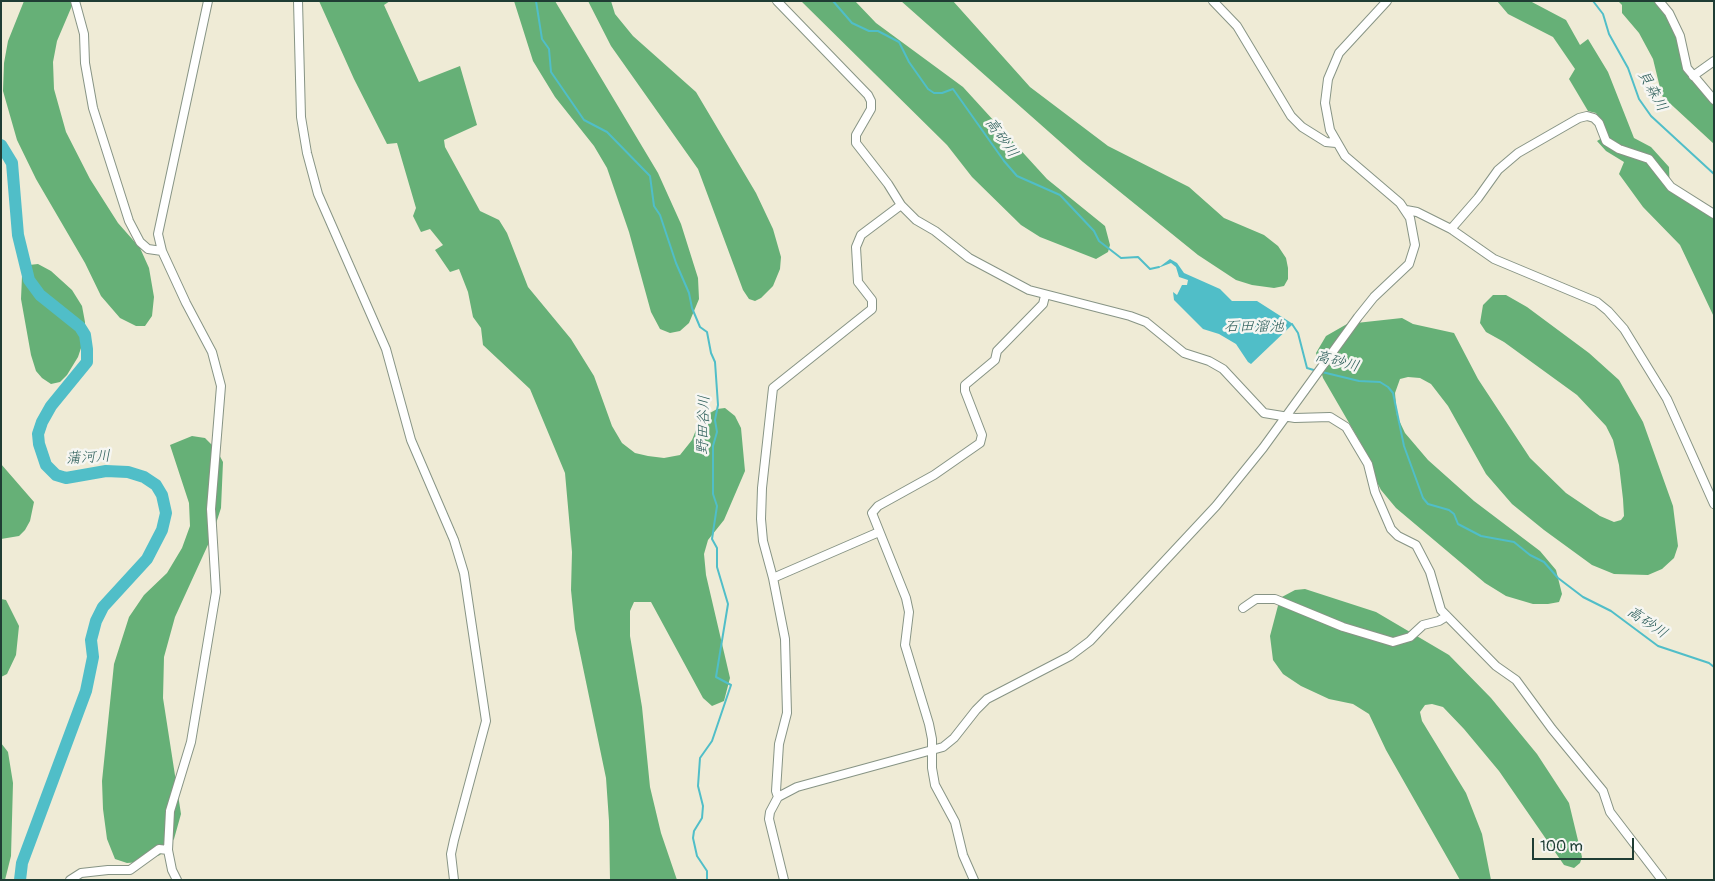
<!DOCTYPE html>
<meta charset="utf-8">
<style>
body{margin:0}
#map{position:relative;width:1715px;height:881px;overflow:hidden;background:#efebd6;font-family:Pangolin,sans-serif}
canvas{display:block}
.frame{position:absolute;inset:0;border:2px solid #1f3d34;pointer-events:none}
.scale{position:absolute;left:1532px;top:838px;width:102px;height:22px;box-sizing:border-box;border:2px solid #1f3d34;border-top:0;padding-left:6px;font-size:15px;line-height:18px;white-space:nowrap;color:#1f3d34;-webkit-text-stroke:4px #f6f6f2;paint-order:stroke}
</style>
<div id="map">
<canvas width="1715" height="881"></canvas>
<div class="frame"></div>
<div class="scale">100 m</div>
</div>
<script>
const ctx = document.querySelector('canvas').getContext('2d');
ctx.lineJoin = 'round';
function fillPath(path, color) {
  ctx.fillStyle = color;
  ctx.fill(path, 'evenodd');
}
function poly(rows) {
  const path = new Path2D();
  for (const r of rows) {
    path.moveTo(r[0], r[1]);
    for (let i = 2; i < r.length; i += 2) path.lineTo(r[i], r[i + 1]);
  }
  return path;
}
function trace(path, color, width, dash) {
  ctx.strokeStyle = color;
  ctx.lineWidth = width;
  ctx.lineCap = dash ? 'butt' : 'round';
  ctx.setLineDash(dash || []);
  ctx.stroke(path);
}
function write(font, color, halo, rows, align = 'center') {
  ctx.font = font + ' Pangolin,"Klee One",sans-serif';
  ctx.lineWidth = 5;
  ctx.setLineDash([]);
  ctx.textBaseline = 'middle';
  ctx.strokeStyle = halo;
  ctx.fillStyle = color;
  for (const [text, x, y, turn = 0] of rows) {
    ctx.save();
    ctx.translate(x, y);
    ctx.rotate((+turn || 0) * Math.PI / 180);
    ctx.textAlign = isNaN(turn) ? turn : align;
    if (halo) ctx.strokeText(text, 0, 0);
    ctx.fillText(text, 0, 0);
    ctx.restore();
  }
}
fillPath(poly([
 [24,1,74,1,57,41,53,62,54,89,66,132,90,179,118,223,140,248,149,268,154,297,152,316,145,326,136,326,120,318,101,296,85,263,36,179,17,140,3,91,4,63,8,41],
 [319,1,390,1,384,5,419,82,460,66,477,125,444,140,445,147,480,211,499,220,507,233,528,287,571,339,594,376,612,426,622,443,635,453,648,456,664,458,680,455,692,440,698,425,710,413,717,409,725,408,735,416,741,428,745,471,724,520,708,540,704,554,706,575,730,678,724,701,712,706,703,698,651,602,634,602,630,611,630,636,642,707,650,787,661,833,677,880,610,880,609,821,606,778,575,629,571,590,572,552,565,473,530,389,483,345,481,328,473,317,468,292,459,269,450,272,435,250,443,245,430,229,421,232,413,216,416,208,397,143,387,144,354,79],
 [514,1,555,1,658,173,681,224,698,278,699,299,689,323,680,331,670,333,660,329,651,312,629,232,607,168,594,146,555,97,533,61],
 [588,1,611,1,615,14,633,36,696,92,756,193,773,229,781,257,780,269,773,286,761,298,755,301,749,299,743,290,698,169,611,46],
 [801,1,855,1,876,23,963,87,1047,179,1105,226,1110,245,1108,252,1096,259,1040,237,1021,225,972,177,947,145],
 [901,1,953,1,1030,87,1108,146,1189,187,1224,218,1264,235,1278,246,1286,258,1288,268,1288,279,1284,286,1274,288,1252,285,1236,280,1198,255,1083,162],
 [1497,1,1530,1,1566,20,1580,45,1588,39,1608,72,1634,138,1651,147,1669,167,1670,191,1714,218,1714,317,1680,245,1643,207,1619,174,1624,162,1606,151,1597,141,1607,135,1596,113,1588,111,1569,79,1575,69,1553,37,1508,14],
 [1618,1,1654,1,1666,15,1677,36,1683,70,1714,105,1714,144,1662,96,1653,59,1639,33,1622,13,1622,5],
 [38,264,51,271,72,290,82,306,85,322,85,336,78,357,67,375,60,382,51,384,42,378,36,371,31,355,21,299,22,276,29,265],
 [1493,295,1506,295,1527,307,1589,353,1619,380,1643,422,1673,506,1678,546,1674,558,1662,569,1648,575,1614,574,1592,565,1544,530,1512,504,1486,474,1448,406,1431,384,1420,378,1408,377,1400,379,1395,393,1397,416,1405,433,1428,460,1474,501,1540,551,1556,570,1562,594,1559,602,1548,604,1533,604,1506,596,1485,583,1396,508,1381,490,1371,471,1363,447,1323,378,1316,353,1326,336,1347,324,1402,318,1413,324,1454,333,1478,379,1530,458,1566,493,1600,516,1614,522,1621,520,1624,516,1623,499,1619,465,1613,440,1606,426,1577,395,1504,342,1486,332,1480,323,1483,305],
 [192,436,205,438,216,449,223,462,221,508,212,536,175,617,164,657,163,698,181,814,174,839,160,855,141,862,127,863,115,859,107,839,103,809,102,781,114,664,129,617,144,595,167,573,182,548,190,526,189,503,170,445],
 [1,464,34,502,30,521,25,530,19,536,1,539],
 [1305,589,1376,612,1449,655,1491,698,1537,754,1569,803,1582,857,1580,863,1574,868,1564,865,1499,771,1464,729,1443,707,1432,704,1425,705,1420,712,1422,721,1466,793,1482,834,1491,880,1460,880,1386,750,1369,714,1353,704,1329,699,1301,686,1283,674,1273,660,1270,636,1280,598,1295,590],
 [1,599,6,600,19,626,16,655,7,674,1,677],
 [1,743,8,752,13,783,11,856,5,880,1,880]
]), '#66b077');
fillPath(poly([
 [1170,259,1177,263,1184,273,1220,289,1232,301,1257,301,1293,324,1251,364,1248,362,1236,344,1219,334,1203,329,1174,300,1173,292,1177,295,1182,285,1187,285,1188,280,1179,277,1176,267,1171,263,1158,268]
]), '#50bec8');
trace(poly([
 [536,1,542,39,549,49,551,72,584,120,607,132,650,176,654,206,660,215,676,263,689,293,692,308,700,327,707,332,711,353,715,362,718,405,715,420,717,432,713,446,713,494,717,506,712,539,717,548,717,567,728,604,716,677,731,685,712,741,700,758,698,786,703,806,702,818,694,831,693,838,697,856,707,871,707,880],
 [833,1,852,23,869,31,878,31,899,42,909,62,928,89,934,93,942,93,953,89,1004,161,1017,176,1060,195,1094,231,1099,241,1121,258,1138,257,1150,269,1159,267],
 [1593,1,1603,14,1609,34,1628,68,1639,99,1651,116,1714,174],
 [1292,324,1298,333,1307,368,1317,371],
 [1322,372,1359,381,1380,382,1388,387,1393,393,1404,446,1423,498,1428,504,1449,510,1454,514,1458,524,1481,536,1514,542,1530,555,1544,562,1558,578,1583,597,1611,611,1658,646,1709,663,1714,667]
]), '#50bec8', 2);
trace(poly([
 [1,145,12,163,18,235,29,280,40,295,80,327,85,335,87,349,87,362,51,406,42,422,38,434,39,444,46,465,56,475,66,478,106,471,128,472,144,477,156,485,162,495,166,513,162,530,147,559,103,607,96,621,91,640,93,657,86,691,22,863,20,880]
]), '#50bec8', 12);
const minor = poly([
 [75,1,84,34,85,63,93,108,129,221,140,242,148,249,162,251],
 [298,1,301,117,307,153,318,194,386,349,411,440,454,540,464,573,486,721,454,840,451,854,454,880],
 [777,1,868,95,871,101,871,109,856,135,856,143,888,184,901,205,916,220,935,231,969,258,1029,290,1130,316,1146,322,1184,353,1209,361,1223,369,1264,413,1295,418,1330,417,1346,427,1368,464,1375,492,1391,529,1398,536,1416,545,1430,572,1441,610,1496,666,1516,680,1552,729,1603,791,1610,812,1662,880],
 [1213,1,1237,26,1291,116,1302,127,1326,142,1336,143],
 [1659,1,1669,13,1680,36,1687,68,1714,100],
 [1693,76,1714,61],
 [1406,210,1417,212,1451,229,1494,259,1597,302,1608,311,1624,329,1667,399,1714,504],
 [1451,229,1478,198,1498,170,1518,153,1579,118,1587,116,1594,118,1599,123,1606,141,1619,149,1649,159,1671,187,1714,214],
 [773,578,879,532],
 [1243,608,1256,599,1275,599,1343,627,1393,642,1410,637,1423,625,1439,621,1447,616],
 [778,797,776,791,779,744,787,713,785,639,773,578,763,541,761,519,762,488,773,388,872,309,872,300,858,282,856,247,861,235,901,205],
 [70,880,81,873,108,870,130,870,159,849,168,850],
 [177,880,172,870,168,850,170,811,191,742,216,592,211,509,221,386,212,352,186,303,162,251,158,234,208,1],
 [784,880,769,819,770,812,778,797,797,787,943,747,954,738,976,710,987,699,1070,656,1090,641,1216,506,1263,448,1358,317,1374,297,1409,264,1415,245,1410,218,1400,203,1345,156,1330,130,1325,103,1328,79,1339,53,1387,1],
 [974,880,963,855,955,822,935,785,932,768,932,739,929,724,905,645,909,612,906,598,872,513,878,506,934,475,980,443,982,435,965,391,965,385,995,360,997,351,1043,304,1045,296]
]);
trace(minor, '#879485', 10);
trace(minor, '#fff', 8);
write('italic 15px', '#2b5d59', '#f6f6f2', [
 ["貝森川",1652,91,61],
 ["高砂川",1001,138,55],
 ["石田溜池",1254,327],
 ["高砂川",1337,362,15],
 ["野田谷川",704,425,-88],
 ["蒲河川",88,458,-3],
 ["高砂川",1647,623,34]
]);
</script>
